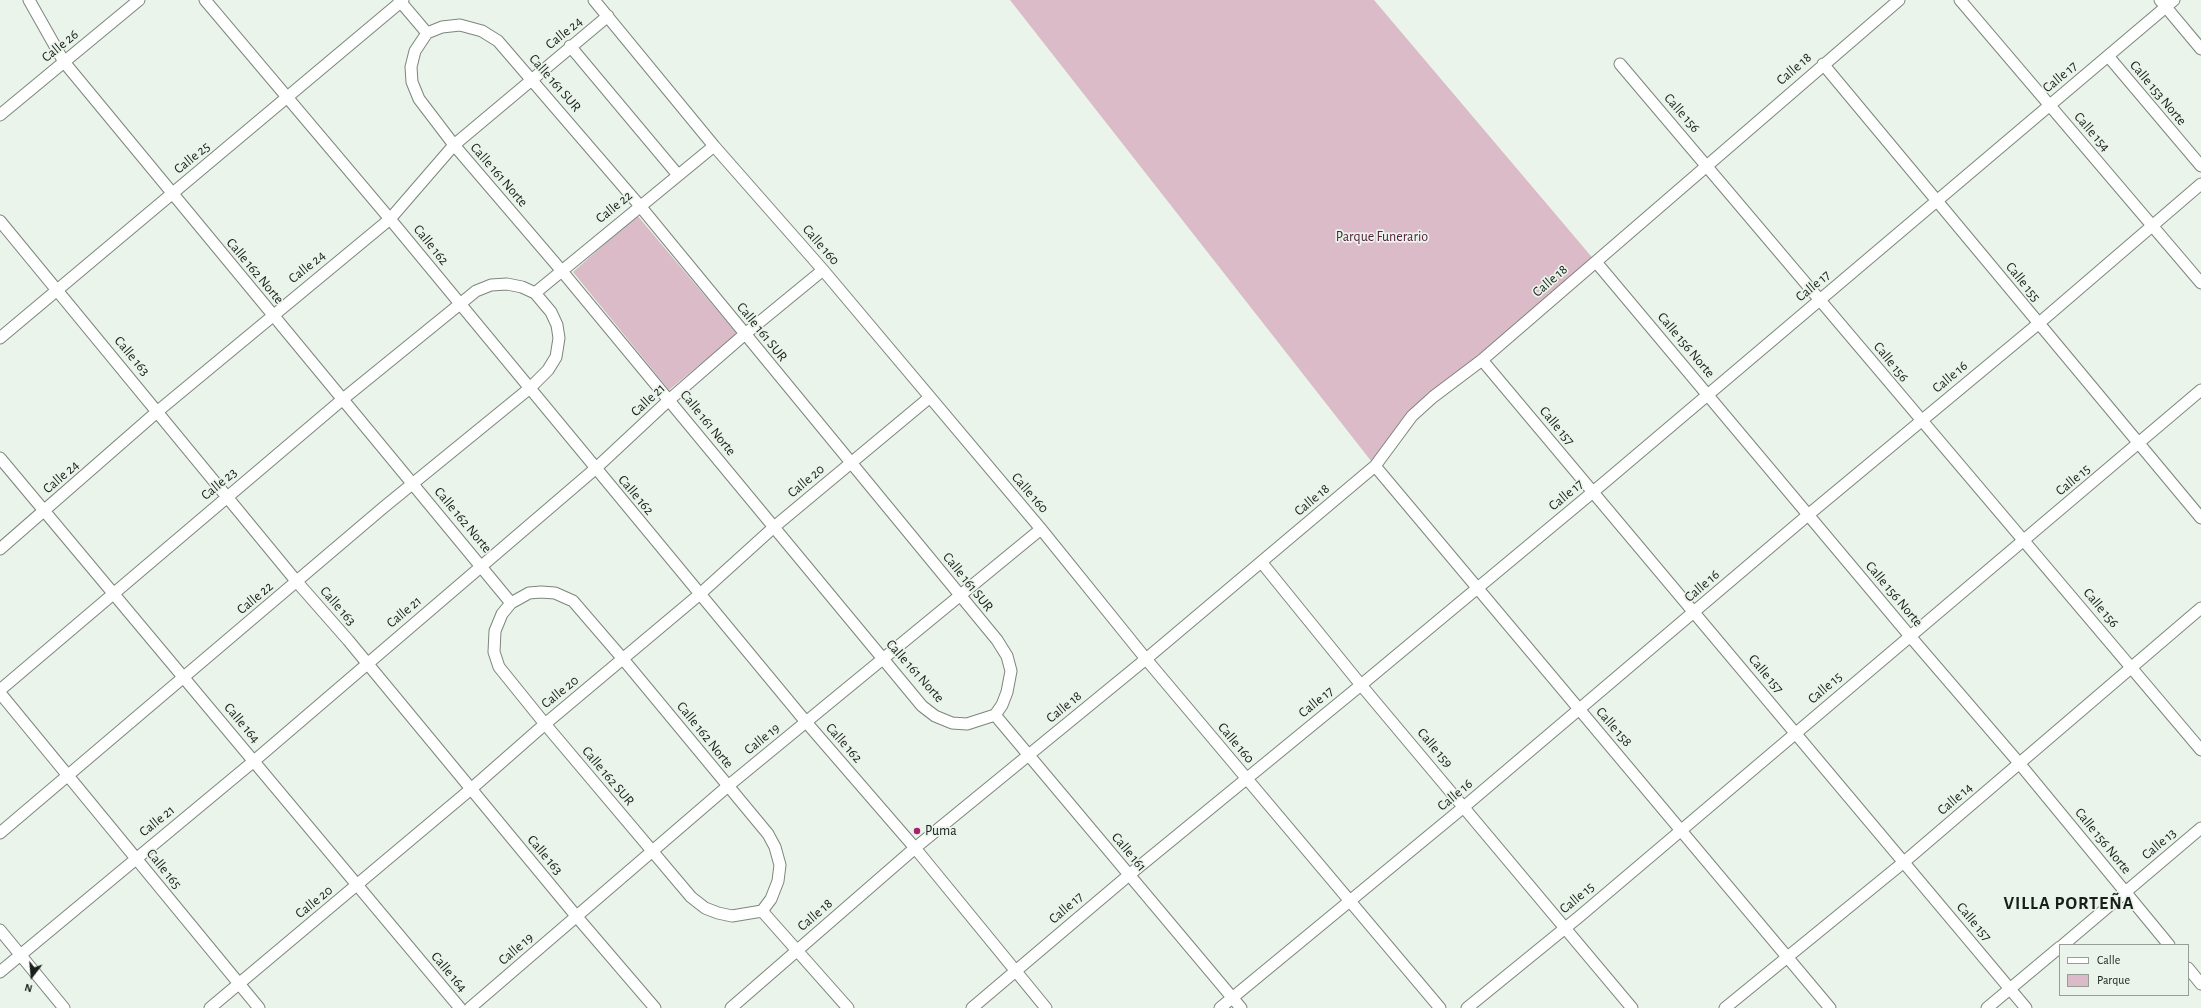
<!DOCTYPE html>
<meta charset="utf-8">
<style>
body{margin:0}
#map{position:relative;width:2201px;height:1008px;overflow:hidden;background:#eaf4ea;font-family:"Alegreya Sans",sans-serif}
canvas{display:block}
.legend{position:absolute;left:2059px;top:944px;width:130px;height:52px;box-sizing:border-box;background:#eaf4ea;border:1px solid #979e97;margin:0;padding:5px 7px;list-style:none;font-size:12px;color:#1a1e1a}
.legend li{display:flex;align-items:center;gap:8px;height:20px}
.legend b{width:20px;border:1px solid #979e97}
.north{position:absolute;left:12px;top:956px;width:40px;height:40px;-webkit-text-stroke:3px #eaf4ea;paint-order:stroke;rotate:196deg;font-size:11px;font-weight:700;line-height:16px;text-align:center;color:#1a1e1a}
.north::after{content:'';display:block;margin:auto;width:14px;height:18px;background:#1a1e1a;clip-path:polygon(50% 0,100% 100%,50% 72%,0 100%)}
</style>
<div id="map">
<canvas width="2201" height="1008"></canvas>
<ul class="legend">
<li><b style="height:5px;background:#fff"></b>Calle</li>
<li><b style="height:11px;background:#dcbbc9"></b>Parque</li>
</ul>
<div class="north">N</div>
</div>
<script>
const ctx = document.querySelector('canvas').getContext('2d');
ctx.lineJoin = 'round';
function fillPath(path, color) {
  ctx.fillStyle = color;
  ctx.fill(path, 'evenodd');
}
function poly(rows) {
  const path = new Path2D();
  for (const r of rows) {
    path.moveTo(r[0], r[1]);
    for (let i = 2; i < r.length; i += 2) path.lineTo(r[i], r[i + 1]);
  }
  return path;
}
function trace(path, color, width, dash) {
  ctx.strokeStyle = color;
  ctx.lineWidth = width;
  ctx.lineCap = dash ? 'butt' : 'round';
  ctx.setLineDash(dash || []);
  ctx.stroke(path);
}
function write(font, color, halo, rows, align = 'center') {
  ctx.font = font + ' "Alegreya Sans",sans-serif';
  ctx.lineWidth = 3.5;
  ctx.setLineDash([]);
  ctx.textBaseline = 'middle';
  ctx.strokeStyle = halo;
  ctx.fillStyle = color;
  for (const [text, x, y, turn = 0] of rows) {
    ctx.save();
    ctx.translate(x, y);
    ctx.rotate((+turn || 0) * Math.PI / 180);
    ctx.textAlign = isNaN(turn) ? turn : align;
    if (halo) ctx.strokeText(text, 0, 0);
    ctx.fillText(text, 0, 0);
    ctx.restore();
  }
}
fillPath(poly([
 [1010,0,1374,0,1596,262,1412,409,1375,466],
 [637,215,737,334,669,390,573,272]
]), '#dcbbc9');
const minor = poly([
 [29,0,64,62,511,603,529,593,541,592,555,593,573,601,623,659,768,834,775,847,780,865,778,881,771,899,762,911,848,1008],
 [205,0,390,219,806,722,915,848,1046,1008],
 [399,0,427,33],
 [594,0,714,146,823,270,1041,529,1146,659,1440,1008],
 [1960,0,2201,283],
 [2160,0,2201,49],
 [427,33,415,51,411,67,412,82,419,99,454,145,561,270,922,706,935,716,952,723,967,724,995,715],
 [427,33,442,27,460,25,482,31,498,41,640,206,997,640,1007,656,1011,671,1007,692,1002,705,995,715],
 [570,46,678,175],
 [2108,56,2201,166],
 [1620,64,2201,750],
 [1823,64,2201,518],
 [0,115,139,0],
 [0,221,297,582,348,640,577,917,655,1008],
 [1596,262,1909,635,2019,763,2169,945],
 [535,293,714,146],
 [0,338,403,0],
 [1482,360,2026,1008],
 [0,458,460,1008],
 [1375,466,1830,1008],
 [0,549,158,411,390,219,454,145,608,16],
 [1262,563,1361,685,1632,1008],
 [511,603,502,614,495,631,494,652,499,667,545,724,691,897,705,908,718,913,732,916,762,911],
 [0,690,343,399,476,291,491,285,507,284,522,287,535,293,551,312,557,325,559,338,556,357,548,370,530,388,384,507,0,833],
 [0,693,259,1008],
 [995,715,1241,1008],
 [0,930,64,1008],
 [2063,945,2201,828],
 [2188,968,2201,984],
 [0,972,254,761,595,469,669,400,745,334,823,270],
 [210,1008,471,789,545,724,700,594,774,527,929,398],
 [470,1008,728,786,1041,529],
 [731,1008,915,848,1146,659,1375,466,1412,416,1433,397,1482,360,1899,0],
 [972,1008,1129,875,1361,685,1593,492,2174,0],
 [1220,1008,1465,806,1808,515,2038,324,2201,184],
 [1467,1008,1580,916,2201,390],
 [1725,1008,1904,862,2201,608],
 [1987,1008,2060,947]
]);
trace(minor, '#7c867c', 13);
trace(minor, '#fff', 11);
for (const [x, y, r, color] of [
 [917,831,4,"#a6226e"]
]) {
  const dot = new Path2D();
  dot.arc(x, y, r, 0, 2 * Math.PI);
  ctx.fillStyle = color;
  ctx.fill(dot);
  trace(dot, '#eaf4ea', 1.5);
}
write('14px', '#1a1e1a', '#eaf4ea', [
 ["Calle 24",564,33,-39],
 ["Calle 26",60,46,-39],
 ["Calle 18",1794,69,-41],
 ["Calle 17",2060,77,-40],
 ["Calle 161 SUR",555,83,49],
 ["Calle 153 Norte",2158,93,50],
 ["Calle 156",1682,113,49],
 ["Calle 154",2092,132,49],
 ["Calle 25",192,158,-39],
 ["Calle 161 Norte",499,175,49],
 ["Calle 22",614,207,-39],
 ["Calle 162",431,245,51],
 ["Calle 160",821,245,49],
 ["Calle 24",307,267,-39],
 ["Calle 162 Norte",255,271,50],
 ["Calle 18",1550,281,-41],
 ["Calle 155",2023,282,51],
 ["Calle 17",1813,286,-40],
 ["Calle 161 SUR",762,332,51],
 ["Calle 156 Norte",1686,345,50],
 ["Calle 163",132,356,50],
 ["Calle 156",1891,362,51],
 ["Calle 16",1950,377,-40],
 ["Calle 21",648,400,-43],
 ["Calle 161 Norte",708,423,51],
 ["Calle 157",1557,426,50],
 ["Calle 24",61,477,-41],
 ["Calle 15",2073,480,-40],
 ["Calle 20",806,481,-40],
 ["Calle 23",219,484,-40],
 ["Calle 160",1030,493,49],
 ["Calle 162",636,495,50],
 ["Calle 17",1566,495,-40],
 ["Calle 18",1312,500,-40],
 ["Calle 162 Norte",463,520,50],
 ["Calle 161 SUR",968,582,51],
 ["Calle 16",1702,586,-41],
 ["Calle 156 Norte",1894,594,50],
 ["Calle 22",255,598,-40],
 ["Calle 163",338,606,49],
 ["Calle 156",2101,608,50],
 ["Calle 21",404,612,-40],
 ["Calle 161 Norte",915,671,48],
 ["Calle 157",1766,674,50],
 ["Calle 15",1825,688,-41],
 ["Calle 20",560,692,-39],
 ["Calle 17",1316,702,-39],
 ["Calle 18",1064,707,-39],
 ["Calle 164",242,723,50],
 ["Calle 158",1614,727,49],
 ["Calle 162 Norte",705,735,51],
 ["Calle 19",762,739,-39],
 ["Calle 162",844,743,49],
 ["Calle 160",1236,743,50],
 ["Calle 159",1435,748,50],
 ["Calle 162 SUR",608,776,50],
 ["Calle 16",1455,795,-40],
 ["Calle 14",1955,799,-41],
 ["Calle 21",157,821,-39],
 ["Calle 156 Norte",2103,841,51],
 ["Calle 13",2159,844,-40],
 ["Calle 161",1129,852,50],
 ["Calle 163",545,855,50],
 ["Calle 165",164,869,51],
 ["Calle 15",1577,898,-40],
 ["Calle 20",314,902,-39],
 ["Calle 17",1066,908,-41],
 ["Calle 18",815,915,-41],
 ["Calle 157",1974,922,50],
 ["Calle 19",516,949,-41],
 ["Calle 164",449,972,50]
]);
write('14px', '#59203e', '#eaf4ea', [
 ["Parque Funerario",1382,237]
]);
write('14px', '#1a1e1a', '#eaf4ea', [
 ["Puma",925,831]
], 'left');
ctx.letterSpacing = '1px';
write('bold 18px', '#1a1e1a', '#eaf4ea', [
 ["VILLA PORTEÑA",2069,904]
]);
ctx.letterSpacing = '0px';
</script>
